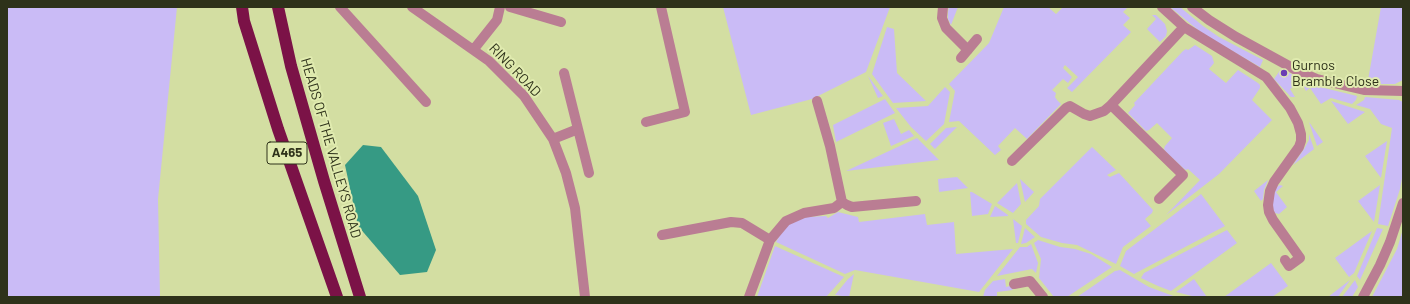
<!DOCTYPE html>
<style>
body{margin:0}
#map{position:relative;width:1410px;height:304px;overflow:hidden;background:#d3dea2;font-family:Barlow,sans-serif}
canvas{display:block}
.frame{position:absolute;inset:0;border:8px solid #2e321a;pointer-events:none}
</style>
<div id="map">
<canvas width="1410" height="304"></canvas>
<div class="frame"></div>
</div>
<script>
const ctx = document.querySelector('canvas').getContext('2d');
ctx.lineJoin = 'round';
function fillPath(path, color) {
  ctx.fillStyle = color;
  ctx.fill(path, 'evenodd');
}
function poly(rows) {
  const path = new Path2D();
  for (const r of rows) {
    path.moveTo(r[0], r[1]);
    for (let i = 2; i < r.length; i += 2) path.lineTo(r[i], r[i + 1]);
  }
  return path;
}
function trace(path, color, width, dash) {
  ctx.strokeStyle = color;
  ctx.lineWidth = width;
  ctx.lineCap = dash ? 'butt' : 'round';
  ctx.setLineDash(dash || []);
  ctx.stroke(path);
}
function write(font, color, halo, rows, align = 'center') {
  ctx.font = font + ' Barlow,sans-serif';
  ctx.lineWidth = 4;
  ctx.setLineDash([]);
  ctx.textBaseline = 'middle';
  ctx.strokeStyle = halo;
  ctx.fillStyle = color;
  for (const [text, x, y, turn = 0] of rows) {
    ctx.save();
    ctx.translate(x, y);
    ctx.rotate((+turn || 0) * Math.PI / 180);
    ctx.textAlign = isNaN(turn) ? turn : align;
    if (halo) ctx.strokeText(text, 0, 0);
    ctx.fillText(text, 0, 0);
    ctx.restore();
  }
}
fillPath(poly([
 [7,7,177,7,158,199,160,297,7,297],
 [723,7,890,7,866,72,812,99,751,115],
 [949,7,958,7,951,25,948,19,948,12],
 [1004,7,1048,7,1056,14,1063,7,1128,7,1123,12,1130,18,1123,25,1131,32,1072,92,1067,88,1078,77,1065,65,1063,68,1072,77,1068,83,1063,79,1052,90,1056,93,1055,97,1057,100,1061,104,1027,139,1015,128,998,146,1001,150,995,155,959,121,949,122,955,91,949,84,989,43],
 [1170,7,1180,7,1203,26,1219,37,1263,60,1260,67,1203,34],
 [1381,7,1403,7,1403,80,1395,84,1381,84,1380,81,1368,80],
 [1152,15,1156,15,1165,24,1167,31,1166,36,1160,42,1147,29,1156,19],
 [887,27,894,29,897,73,926,101,893,103,872,74],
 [1195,45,1212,56,1214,63,1209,69,1226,83,1238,70,1258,83,1260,85,1260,88,1252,100,1272,120,1219,174,1166,215,1200,180,1188,169,1186,170,1183,168,1166,152,1164,149,1165,146,1172,138,1157,123,1149,130,1146,131,1128,113,1135,105,1134,103,1183,51,1186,49,1188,50],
 [1281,69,1316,86,1357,96,1356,100,1352,104,1331,98,1321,104,1310,88,1306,91,1301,82,1290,89,1295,97,1291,97,1274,79],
 [868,76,883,96,878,98],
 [945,87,950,92,944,124,926,141,911,127,896,108,928,106],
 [1365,97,1399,100,1403,102,1403,173,1400,189,1388,226,1378,224,1392,128,1381,124,1370,109,1356,105,1364,100],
 [885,99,895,113,836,142,833,125],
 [1331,101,1365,112,1348,124],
 [894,119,901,134,909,130,914,136,891,146,883,123],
 [1309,122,1323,142,1317,146],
 [957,127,935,149,930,144,946,128],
 [1309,134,1314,149,1293,165,1304,149,1309,140],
 [917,138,939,160,846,171],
 [1387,141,1381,178,1365,156],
 [1092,147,1116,170,1107,175,1110,177,1119,173,1153,210,1152,213,1145,219,1151,226,1123,247,1116,264,1077,245,1062,243,1041,237,1026,224,1026,220,1039,206,1040,199],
 [957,177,968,188,939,192,938,179],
 [1020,179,1034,192,1025,202],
 [1268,180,1264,190,1263,199,1261,201,1254,191],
 [1017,183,1021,204,1013,213,997,203],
 [1280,185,1283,186,1276,192,1287,207,1279,214,1275,213,1272,207,1273,199,1275,190,1278,186],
 [1380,185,1374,222,1358,201],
 [970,192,972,192,992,204,988,214,972,216],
 [1201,194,1225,226,1134,274,1120,266,1126,251],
 [995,206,1008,215,1008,216,990,217],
 [838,212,858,217,859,222,925,214,927,225,954,222,956,254,1013,249,979,292,855,270,845,274,776,242,784,228,793,221,807,217,826,216,828,218],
 [1013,219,1022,226,1018,243,1016,243],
 [1025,228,1035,237,1026,243,1021,244],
 [1377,228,1383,229,1360,280,1357,276],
 [1403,229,1403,297,1372,297,1397,249],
 [1227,230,1237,243,1171,291,1158,286,1141,278,1144,273],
 [1372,231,1354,273,1349,277,1335,258],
 [1038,240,1060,247,1075,249,1091,254,1112,267,1067,297,1054,297,1039,278,1041,259,1034,243],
 [1031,244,1038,263,1036,273,1032,269,997,276,1020,247,1027,247],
 [775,246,844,277,826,297,757,297],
 [1271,263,1288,286,1272,297,1224,297],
 [1120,270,1149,287,1176,297,1077,297,1115,271],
 [854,274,849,297,835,295,848,279],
 [1005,279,1006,287,1010,286,1013,290,997,292,997,297,983,297,985,290,993,281],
 [1194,279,1207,297,1196,297,1176,292],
 [1350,280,1338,297,1328,297],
 [1355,280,1358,287,1352,297,1342,297]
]), '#cabbf6');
fillPath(poly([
 [363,145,381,147,418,196,436,250,427,272,400,275,358,226,345,165]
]), '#369a84');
trace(poly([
 [340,7,426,102],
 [412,7,489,61,524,96,553,139,566,173,575,208,585,297],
 [510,7,561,22],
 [943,7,942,18,946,28,968,50],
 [1162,7,1184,27,1266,77,1290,108,1298,123,1301,134,1301,141,1299,147,1274,182,1270,191,1268,205,1269,212,1273,220,1300,258,1289,266,1285,260],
 [1192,7,1209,20,1236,37,1298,71,1317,79,1364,90,1403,91],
 [474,49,497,20,500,7],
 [961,58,977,39],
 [564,73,589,173],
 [646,122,685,112,661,7],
 [553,139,578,129],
 [1012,161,1066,108,1070,106,1084,114,1090,116,1104,111,1111,105],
 [1159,199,1183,175,1111,105,1184,27],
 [842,202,847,205,852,207,916,201],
 [662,235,731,222,742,223,770,240],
 [1014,284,1030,281,1043,297],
 [749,297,770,240,786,221,804,213,834,208,842,202,830,146,817,101],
 [1363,297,1380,265,1390,242,1403,203]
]), '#ba7d93', 10);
trace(poly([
 [242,7,244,21,278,129,337,297],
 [278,7,291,66,324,181,360,297]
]), '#7b1247', 12);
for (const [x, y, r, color] of [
 [1284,73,4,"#693cb3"]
]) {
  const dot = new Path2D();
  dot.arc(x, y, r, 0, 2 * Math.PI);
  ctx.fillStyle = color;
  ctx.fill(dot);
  trace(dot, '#e0ebaf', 1.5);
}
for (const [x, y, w] of [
 [287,153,40]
]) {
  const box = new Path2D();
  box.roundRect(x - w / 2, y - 11, w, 22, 3);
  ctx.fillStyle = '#e0ebaf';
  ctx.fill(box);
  trace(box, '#2e321a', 1);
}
write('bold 13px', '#2e321a', null, [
 ["A465",287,153]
]);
write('14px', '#2e321a', '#e0ebaf', [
 ["Gurnos",1292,65],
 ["Bramble Close",1292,81]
], 'left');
write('14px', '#2e321a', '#e0ebaf', [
 ["RING ROAD",515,70,46],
 ["HEADS OF THE VALLEYS ROAD",331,148,74]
]);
</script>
